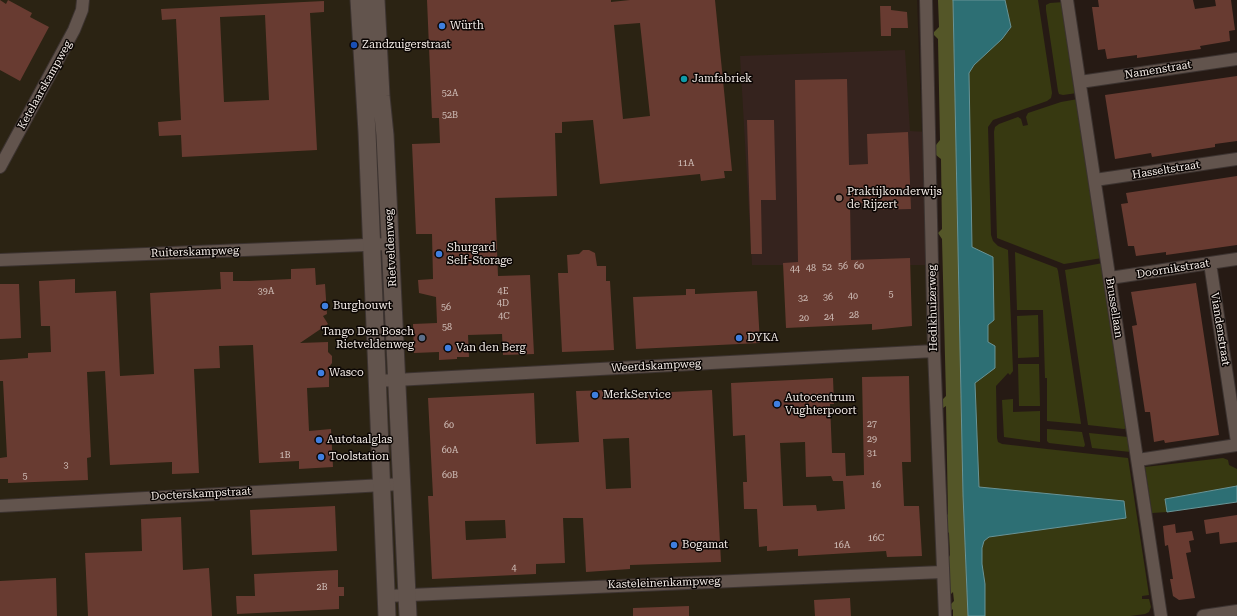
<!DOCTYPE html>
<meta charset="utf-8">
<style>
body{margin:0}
canvas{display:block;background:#261a14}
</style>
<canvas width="1237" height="616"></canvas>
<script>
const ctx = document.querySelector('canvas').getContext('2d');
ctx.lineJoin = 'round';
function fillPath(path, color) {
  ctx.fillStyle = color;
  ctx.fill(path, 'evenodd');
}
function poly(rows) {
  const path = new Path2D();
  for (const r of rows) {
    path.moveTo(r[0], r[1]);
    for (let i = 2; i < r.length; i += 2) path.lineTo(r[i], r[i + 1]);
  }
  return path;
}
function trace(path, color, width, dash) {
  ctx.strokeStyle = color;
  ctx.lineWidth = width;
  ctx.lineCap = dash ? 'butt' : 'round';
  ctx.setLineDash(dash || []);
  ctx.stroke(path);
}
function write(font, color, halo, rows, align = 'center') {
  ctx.font = font + ' "Roboto Serif",serif';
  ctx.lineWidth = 3;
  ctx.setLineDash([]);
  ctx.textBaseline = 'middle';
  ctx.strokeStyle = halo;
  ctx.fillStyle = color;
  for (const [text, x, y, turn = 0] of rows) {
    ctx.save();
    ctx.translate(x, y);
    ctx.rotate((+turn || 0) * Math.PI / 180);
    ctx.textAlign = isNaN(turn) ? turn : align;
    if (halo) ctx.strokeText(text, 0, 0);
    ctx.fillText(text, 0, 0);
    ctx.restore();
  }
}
fillPath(poly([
 [0,0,917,0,934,468,943,616,0,616]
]), '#2b2313');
fillPath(poly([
 [905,50,910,131,928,132,932,265,752,265,740,56]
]), '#35231e');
fillPath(poly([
 [1005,0,1038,0,1052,93,1051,98,1047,101,993,120,988,127,991,235,993,241,998,246,1008,250,1013,371,1010,375,1008,373,996,386,997,438,998,442,1002,444,1128,458,1149,595,1142,596,1142,599,1149,599,1151,607,1149,612,1145,614,1130,616,985,616,985,584,982,564,982,548,984,541,989,537,1126,518,1124,501,979,487,975,383,988,342,988,324,994,320,993,257,972,247,969,73,974,65,1009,31,1011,27],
 [1064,2,1077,93,1063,95,1059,94,1058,91,1046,10,1046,5,1050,3],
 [1078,99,1102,258,1064,264,997,238,994,132,995,127,999,124,1018,117,1021,119,1023,126,1028,125,1026,117,1028,113,1061,102],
 [1015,252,1057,268,1058,271,1081,424,1047,421,1047,378,1045,378,1043,310,1017,310],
 [1103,263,1127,428,1124,429,1088,425,1065,270],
 [1038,315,1039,357,1018,358,1017,316],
 [1018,364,1039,364,1040,406,1019,406],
 [1013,399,1013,412,1040,411,1040,442,1004,437,1002,400],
 [1047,429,1082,432,1085,445,1084,447,1049,443,1047,441],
 [1089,433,1128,437,1131,452,1092,448],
 [1223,458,1228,460,1229,465,1237,469,1237,486,1165,499,1167,512,1152,513,1145,467]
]), '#373911');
fillPath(poly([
 [938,0,953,0,963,495,968,616,953,616,953,609,948,614,946,609,954,601,953,592,948,597,946,563,950,555,949,533,942,527,942,521,948,514,946,406,940,410,939,403,946,396,942,239,938,233,942,229,941,159,936,155,936,145,940,140,938,39,934,35,934,32,939,27]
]), '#545628');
const water = poly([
 [953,0,1005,0,1011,27,1002,39,974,65,969,73,972,247,993,257,994,320,988,325,988,342,995,346,995,368,975,383,979,487,1124,501,1126,518,989,537,984,541,982,548,982,564,985,584,985,616,968,616,963,495,953,0],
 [1237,486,1237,502,1167,512,1165,499,1237,486]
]);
fillPath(water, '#2d6f74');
trace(water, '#699496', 1);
fillPath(poly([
 [0,0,6,4,8,0,32,13,30,17,49,27,20,81,0,70],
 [427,0,611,0,611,2,630,0,715,0,732,171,724,171,725,178,701,181,700,174,600,184,593,120,562,122,562,133,555,133,557,196,495,198,498,276,530,275,534,354,503,355,502,334,468,335,469,357,457,357,457,359,439,360,439,352,414,353,413,324,437,323,436,297,419,293,418,280,433,279,432,234,416,234,412,144,440,143,439,118,432,118],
 [640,23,650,116,623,119,614,25],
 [1098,0,1193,0,1195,9,1216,6,1215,0,1231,0,1235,30,1229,31,1230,41,1200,46,1201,49,1137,58,1137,55,1107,59,1105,49,1098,50,1092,7,1099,7],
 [324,1,324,12,310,13,317,150,182,157,181,135,159,136,158,122,181,120,176,19,162,20,161,9],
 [265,15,269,100,224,102,220,17],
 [880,6,891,6,891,10,907,12,908,28,891,28,891,36,881,36],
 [1237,76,1237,141,1215,144,1215,147,1152,157,1151,153,1115,159,1105,95],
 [847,79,849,165,868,164,867,134,908,132,911,209,872,210,872,203,850,203,851,260,910,258,912,326,872,330,872,324,786,328,783,263,798,262,795,80],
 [747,120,774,120,776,200,761,200,762,254,751,254],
 [1237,176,1237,245,1166,255,1166,252,1136,256,1134,246,1128,246,1121,204,1128,203,1126,193],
 [583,250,589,250,595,253,597,266,606,266,606,281,610,281,614,350,562,352,558,273,568,273,567,255,579,254],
 [315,268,316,285,325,284,327,314,323,316,328,324,300,343,328,342,328,352,332,356,332,363,329,367,329,387,307,388,309,431,331,429,333,467,299,469,299,461,259,463,253,345,219,346,220,368,194,369,199,473,172,474,172,462,110,465,105,371,87,372,91,457,87,458,88,480,8,483,8,479,0,479,0,458,7,457,3,381,0,381,0,360,28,358,28,353,51,352,50,326,41,326,39,281,75,279,75,293,116,291,120,376,154,374,150,293,221,289,220,272,233,272,233,281,249,281,291,279,291,269],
 [1196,283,1219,435,1165,443,1164,440,1154,442,1150,412,1145,412,1132,326,1137,325,1131,292],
 [0,284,19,284,21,338,0,339],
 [686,289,695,289,695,294,757,291,760,343,636,349,633,297,686,295],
 [909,376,911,462,902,462,904,506,919,506,922,556,887,557,886,551,798,556,798,549,767,551,767,546,759,547,757,509,744,509,743,482,747,482,745,435,733,436,731,383,833,378,834,404,830,404,832,453,845,453,846,476,864,475,862,377],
 [805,442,806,477,831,476,833,481,843,481,845,509,817,511,816,505,783,506,780,443],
 [611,390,611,395,712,390,721,562,630,565,630,569,586,572,583,518,563,518,565,563,536,564,536,574,432,579,428,496,433,496,428,398,534,393,536,444,579,442,576,391],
 [629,438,631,488,606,489,603,439],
 [505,520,506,538,466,540,465,521],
 [335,506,337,551,252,555,250,510],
 [1237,515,1237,542,1220,544,1219,532,1206,534,1204,520],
 [181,517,183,570,209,568,212,616,88,616,85,553,142,551,141,519],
 [1175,524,1176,533,1192,531,1194,540,1189,541,1191,552,1186,553,1195,598,1179,600,1173,596,1170,579,1173,579,1168,545,1165,546,1163,526],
 [338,570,338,587,344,587,344,596,339,596,339,609,237,614,236,596,255,596,254,574],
 [56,578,57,616,0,616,0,581],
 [850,598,851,616,815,616,814,600],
 [689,606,689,616,633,616,633,608]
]), '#683b31');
const street = poly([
 [926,0,934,351,945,616],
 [1067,0,1161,616],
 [1080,82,1237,59],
 [0,167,74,30,82,10,83,0],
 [1095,180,1237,159],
 [0,260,390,244],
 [1210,263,1237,442],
 [1110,278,1237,259],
 [377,381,934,351],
 [1138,460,1237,445],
 [0,506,402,484],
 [387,596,942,572],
 [1203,616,1237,611]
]);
const secondary = poly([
 [359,0,367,132,387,616],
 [376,0,381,96,385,135,408,616]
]);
trace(street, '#3c3330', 14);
trace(secondary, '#3c3330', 19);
trace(street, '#62544d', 12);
trace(secondary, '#62544d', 17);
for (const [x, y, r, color] of [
 [442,26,4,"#3f7fe0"],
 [354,45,4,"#1a4fb4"],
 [684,79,4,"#0f9aa8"],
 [839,198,4,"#8d6e63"],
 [439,254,4,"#3f7fe0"],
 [325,306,4,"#3f7fe0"],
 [422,338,4,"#5c6f8a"],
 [739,338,4,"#3f7fe0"],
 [448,348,4,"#3f7fe0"],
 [321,373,4,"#3f7fe0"],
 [595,395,4,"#3f7fe0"],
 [777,404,4,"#3f7fe0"],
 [319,440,4,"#3f7fe0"],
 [321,457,4,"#3f7fe0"],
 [674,545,4,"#3f7fe0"]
]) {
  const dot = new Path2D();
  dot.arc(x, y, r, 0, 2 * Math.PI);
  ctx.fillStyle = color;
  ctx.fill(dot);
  trace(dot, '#0b0604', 1.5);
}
write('9px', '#d1c0ba', null, [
 ["52A",450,93],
 ["52B",450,115],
 ["11A",686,163],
 ["56",843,266],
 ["60",859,266],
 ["52",827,267],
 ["48",811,268],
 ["44",795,269],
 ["39A",266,291],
 ["4E",503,291],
 ["5",891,294],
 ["40",853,296],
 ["36",828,297],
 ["32",803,298],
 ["4D",503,303],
 ["56",446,307],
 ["28",854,315],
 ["4C",504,316],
 ["24",829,317],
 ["20",804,318],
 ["58",447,327],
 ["27",872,424],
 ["60",449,425],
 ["29",872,439],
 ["60A",450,450],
 ["31",872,453],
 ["1B",285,455],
 ["3",66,465],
 ["60B",450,475],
 ["5",25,476],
 ["16",876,485],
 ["16C",876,538],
 ["16A",842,545],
 ["4",514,568],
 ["2B",322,587]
]);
write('11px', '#f4ece7', '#0b0604', [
 ["Würth",450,26],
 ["Zandzuigerstraat",362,45],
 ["Jamfabriek",692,79],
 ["Praktijkonderwijs",847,192],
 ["de Rijzert",847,205],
 ["Shurgard",447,248],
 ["Self-Storage",447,261],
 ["Burghouwt",333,306],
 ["Tango Den Bosch",414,332,"right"],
 ["Rietveldenweg",414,345,"right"],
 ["DYKA",747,338],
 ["Van den Berg",456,348],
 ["Wasco",329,373],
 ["MerkService",603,395],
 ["Autocentrum",785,398],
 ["Vughterpoort",785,411],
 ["Autotaalglas",327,440],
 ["Toolstation",329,457],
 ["Bogamat",682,545]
], 'left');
write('11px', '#f4ece7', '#0b0604', [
 ["Namenstraat",1158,70,-9],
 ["Ketelaarskampweg",45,85,-61],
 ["Hasseltstraat",1166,170,-9],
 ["Rietveldenweg",391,248,-93],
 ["Ruiterskampweg",195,252,-2],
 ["Doornikstraat",1173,269,-9],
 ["Hedikhuizerweg",933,308,-91],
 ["Brussellaan",1114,308,81],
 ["Viandenstraat",1220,329,81],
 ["Weerdskampweg",656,366,-3],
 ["Docterskampstraat",201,494,-3],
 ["Kasteleinenkampweg",664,583,-2]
]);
</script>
